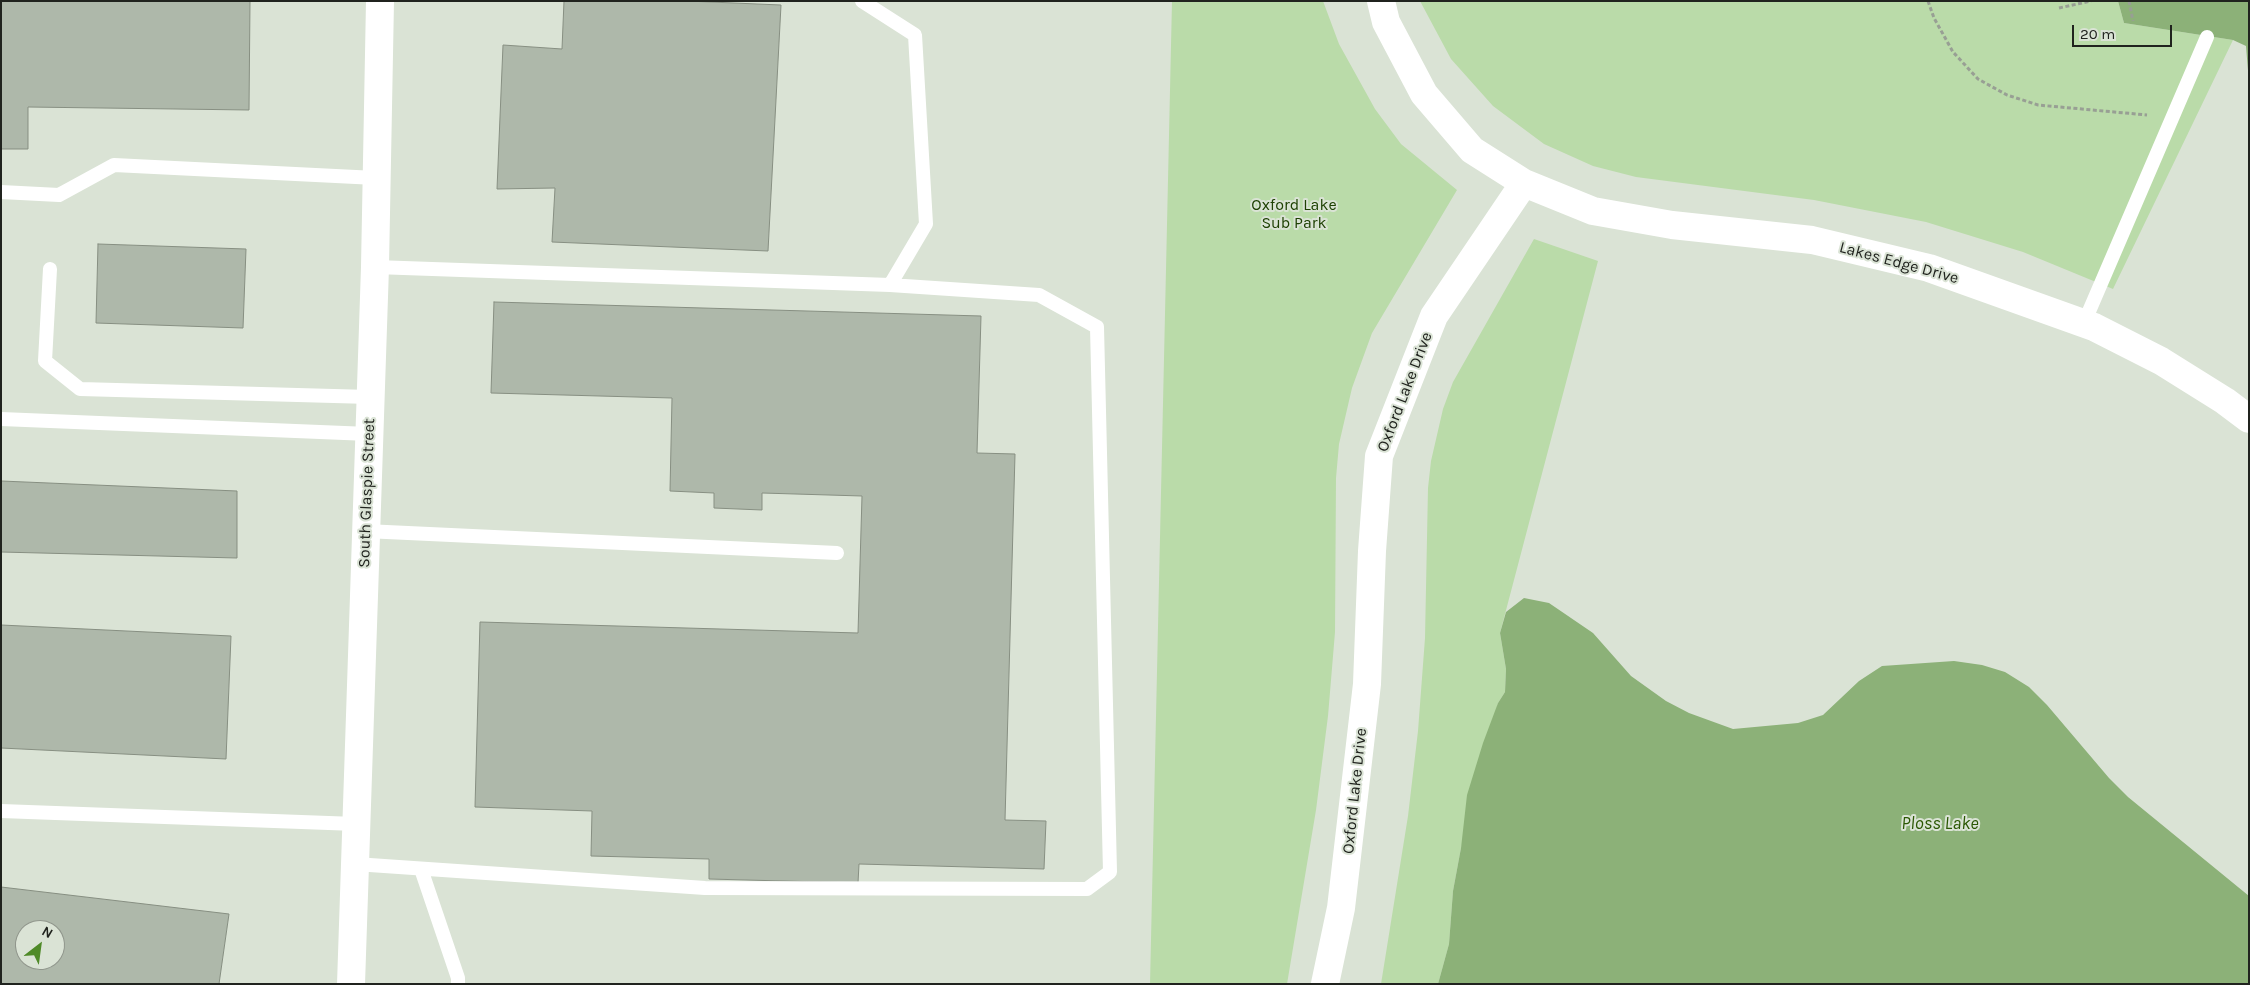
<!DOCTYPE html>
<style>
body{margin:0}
#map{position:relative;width:2250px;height:985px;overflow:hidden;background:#dae3d5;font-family:Karla,sans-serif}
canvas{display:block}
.frame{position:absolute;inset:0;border:2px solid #20231e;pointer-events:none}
.north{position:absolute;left:15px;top:920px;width:50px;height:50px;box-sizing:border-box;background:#dae3d5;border:1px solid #90968c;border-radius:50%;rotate:30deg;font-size:14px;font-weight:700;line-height:20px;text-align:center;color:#20231e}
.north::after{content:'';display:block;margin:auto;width:18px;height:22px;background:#4f8a28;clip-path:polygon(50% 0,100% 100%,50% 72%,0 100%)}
.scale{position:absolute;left:2072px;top:25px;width:100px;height:22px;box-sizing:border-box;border:2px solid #20231e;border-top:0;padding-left:6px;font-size:15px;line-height:18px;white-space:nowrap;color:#20231e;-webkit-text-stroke:4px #dae3d5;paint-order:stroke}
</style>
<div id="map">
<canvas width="2250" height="985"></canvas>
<div class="frame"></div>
<div class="north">N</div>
<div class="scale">20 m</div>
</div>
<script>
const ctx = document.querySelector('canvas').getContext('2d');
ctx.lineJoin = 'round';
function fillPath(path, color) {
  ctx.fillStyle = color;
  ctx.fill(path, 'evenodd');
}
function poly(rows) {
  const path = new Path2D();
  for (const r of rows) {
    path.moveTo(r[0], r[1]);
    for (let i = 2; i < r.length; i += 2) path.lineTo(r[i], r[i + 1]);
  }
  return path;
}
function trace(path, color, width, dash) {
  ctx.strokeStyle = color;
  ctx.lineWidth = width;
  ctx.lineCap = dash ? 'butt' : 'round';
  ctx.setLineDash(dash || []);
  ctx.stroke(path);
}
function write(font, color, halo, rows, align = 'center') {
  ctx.font = font + ' Karla,sans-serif';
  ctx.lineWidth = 4;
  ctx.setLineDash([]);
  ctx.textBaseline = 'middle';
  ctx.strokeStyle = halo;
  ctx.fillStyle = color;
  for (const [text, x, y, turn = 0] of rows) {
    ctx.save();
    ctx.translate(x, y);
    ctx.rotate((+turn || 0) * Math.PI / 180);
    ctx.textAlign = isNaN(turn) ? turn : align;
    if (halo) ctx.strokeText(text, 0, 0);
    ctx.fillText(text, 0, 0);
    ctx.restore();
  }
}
fillPath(poly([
 [1172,1,1323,1,1339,44,1375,109,1401,144,1457,190,1372,333,1352,388,1339,444,1336,478,1335,632,1328,716,1316,810,1287,984,1150,984],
 [1420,1,2118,1,2124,23,2233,40,2113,289,2023,252,1926,222,1814,200,1636,177,1593,166,1544,144,1493,106,1451,59],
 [1534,239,1598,261,1500,633,1506,669,1505,692,1498,703,1461,848,1453,891,1449,944,1438,984,1381,984,1408,816,1418,731,1425,638,1428,488,1431,461,1443,409,1453,382]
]), '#badba9');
fillPath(poly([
 [2118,1,2249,1,2249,83,2246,46,2233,40,2124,23],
 [1524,598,1549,603,1593,633,1631,676,1666,701,1689,713,1733,729,1798,723,1823,715,1859,681,1882,666,1954,661,1982,665,2005,672,2029,687,2047,705,2109,778,2128,797,2249,896,2249,984,1438,984,1449,944,1453,891,1461,848,1467,795,1483,743,1498,703,1505,692,1506,669,1500,633,1506,612]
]), '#8cb178');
const building = poly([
 [1,1,250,1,249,110,28,107,28,149,1,149,1,1],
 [564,1,687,1,781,5,768,251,552,242,555,188,497,189,503,45,562,49,564,1],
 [98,244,246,249,243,328,96,323,98,244],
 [494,302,981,316,977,453,1015,454,1005,820,1046,821,1044,869,859,864,858,883,709,879,709,859,591,856,592,811,475,807,480,622,858,633,862,496,762,493,762,510,714,508,714,493,670,491,672,398,491,393,494,302],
 [1,481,237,491,237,558,1,552,1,481],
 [1,625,231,636,226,759,1,748,1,625],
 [1,887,229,914,219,984,1,984,1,887],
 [25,930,55,930,55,960,25,960,25,930]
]);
fillPath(building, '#aeb8aa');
trace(building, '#878f82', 1);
trace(poly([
 [1928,1,1934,18,1953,52,1978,79,2007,95,2038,105,2147,115],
 [2129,1,2133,21],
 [2059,8,2091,1]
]), '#989f94', 3, [4, 2.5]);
trace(poly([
 [1,192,59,195,114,165,376,178],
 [375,267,890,285,926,224,915,35,862,1],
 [50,269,45,361,80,389,370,397],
 [2084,323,2207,37],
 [1,419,369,434],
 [365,531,837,553],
 [1,811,356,824],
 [355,864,705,888,1087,889,1110,872,1097,327,1039,295,890,285],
 [421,869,458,978,458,984]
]), '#fff', 14);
trace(poly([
 [1524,183,1593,211,1672,225,1812,240,1929,268,2094,327,2161,361,2225,401,2249,419],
 [351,984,375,267,380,1],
 [1325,984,1341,908,1367,684,1372,551,1379,456,1434,316,1524,183,1472,150,1424,94,1386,22,1381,1]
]), '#fff', 28);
write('16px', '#1e4103', '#dae3d5', [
 ["Oxford Lake",1294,205],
 ["Sub Park",1294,223]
]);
write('16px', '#20231e', '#dae3d5', [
 ["Lakes Edge Drive",1899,263,15],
 ["Oxford Lake Drive",1405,392,-69],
 ["South Glaspie Street",367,493,-88],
 ["Oxford Lake Drive",1355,791,-84]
]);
write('italic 18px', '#2b5803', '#dae3d5', [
 ["Ploss Lake",1940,824]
]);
</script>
